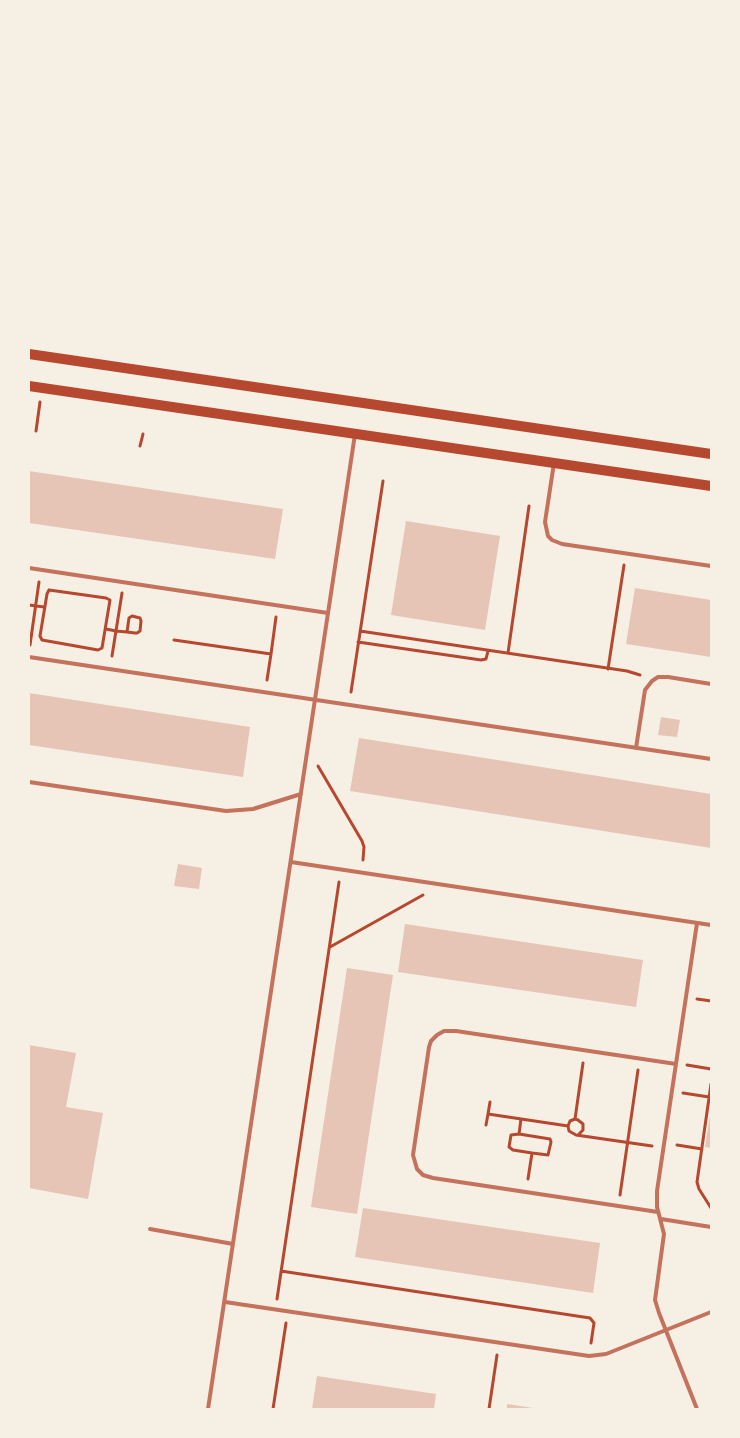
<!DOCTYPE html>
<style>
body{margin:0}
#map{position:relative;width:740px;height:1438px;overflow:hidden;background:#f6efe4;font-family:Montserrat,sans-serif}
canvas{display:block}
.frame{position:absolute;inset:0;border:30px solid #f6efe4;pointer-events:none}
</style>
<div id="map">
<canvas width="740" height="1438"></canvas>
<div class="frame"></div>
</div>
<script>
const ctx = document.querySelector('canvas').getContext('2d');
ctx.lineJoin = 'round';
function fillPath(path, color) {
  ctx.fillStyle = color;
  ctx.fill(path, 'evenodd');
}
function poly(rows) {
  const path = new Path2D();
  for (const r of rows) {
    path.moveTo(r[0], r[1]);
    for (let i = 2; i < r.length; i += 2) path.lineTo(r[i], r[i + 1]);
  }
  return path;
}
function trace(path, color, width, dash) {
  ctx.strokeStyle = color;
  ctx.lineWidth = width;
  ctx.lineCap = dash ? 'butt' : 'round';
  ctx.setLineDash(dash || []);
  ctx.stroke(path);
}
fillPath(poly([
 [29,471,283,509,275,559,29,523],
 [406,521,500,536,485,630,391,615],
 [635,588,711,600,711,657,626,644],
 [29,693,250,727,243,777,29,745],
 [661,717,680,720,677,737,658,735],
 [359,738,711,794,711,848,350,791],
 [178,864,202,868,199,889,174,886],
 [405,924,643,960,636,1007,398,972],
 [347,968,393,975,357,1214,311,1207],
 [29,1045,76,1053,66,1107,103,1113,88,1199,29,1188],
 [710,1116,711,1116,711,1148,705,1147],
 [363,1208,600,1243,593,1293,355,1257],
 [317,1376,436,1394,434,1409,312,1409],
 [507,1404,533,1408,533,1409,507,1409]
]), '#e6c5b7');
trace(poly([
 [36,431,40,402],
 [140,446,143,434],
 [49,590,106,598,110,600,102,648,98,650,42,640,40,636,47,594,49,590],
 [29,605,44,607],
 [106,629,116,631,127,632,135,633,137,633,140,631,141,621,140,618,132,616,129,618,127,632],
 [360,631,627,671,640,675],
 [174,640,271,654,267,680],
 [358,642,481,660,486,659,488,651],
 [30,645,39,582],
 [508,653,529,506],
 [271,654,276,617],
 [112,656,122,593],
 [608,669,624,565],
 [351,692,383,481],
 [318,766,362,841,364,847,363,860],
 [330,947,423,895],
 [697,999,711,1001],
 [687,1065,711,1069],
 [711,1084,697,1182,699,1189,711,1208],
 [683,1093,709,1097],
 [490,1102,488,1114,568,1126],
 [521,1119,519,1134,511,1135,509,1147,513,1150,532,1153,528,1179],
 [575,1119,578,1120,583,1124,583,1130,579,1134],
 [486,1125,488,1114],
 [568,1126,569,1131,576,1135,652,1146],
 [568,1126,570,1121,575,1119,583,1063],
 [519,1134,550,1139,551,1142,548,1155,532,1153],
 [677,1145,702,1149],
 [620,1195,638,1070],
 [281,1271,590,1318,594,1323,591,1343],
 [277,1299,339,882],
 [273,1409,286,1323],
 [489,1409,497,1355]
]), '#b5482f', 3);
trace(poly([
 [554,463,545,522,548,536,552,540,562,544,711,566],
 [29,568,328,613],
 [29,657,711,759],
 [636,748,645,690,652,681,658,677,668,677,711,684],
 [29,782,226,811,253,809,301,794],
 [291,862,711,925],
 [697,923,657,1191,657,1207,664,1234,655,1300,659,1313,697,1409],
 [658,1212,433,1178,423,1175,417,1169,413,1155,429,1047,431,1041,437,1035,444,1031,456,1031,676,1064],
 [661,1219,711,1227],
 [150,1229,233,1244],
 [225,1302,589,1356,606,1354,711,1312],
 [208,1409,355,434]
]), '#c5725c', 4);
trace(poly([
 [29,354,711,454],
 [29,386,711,486]
]), '#b5482f', 10);
</script>
